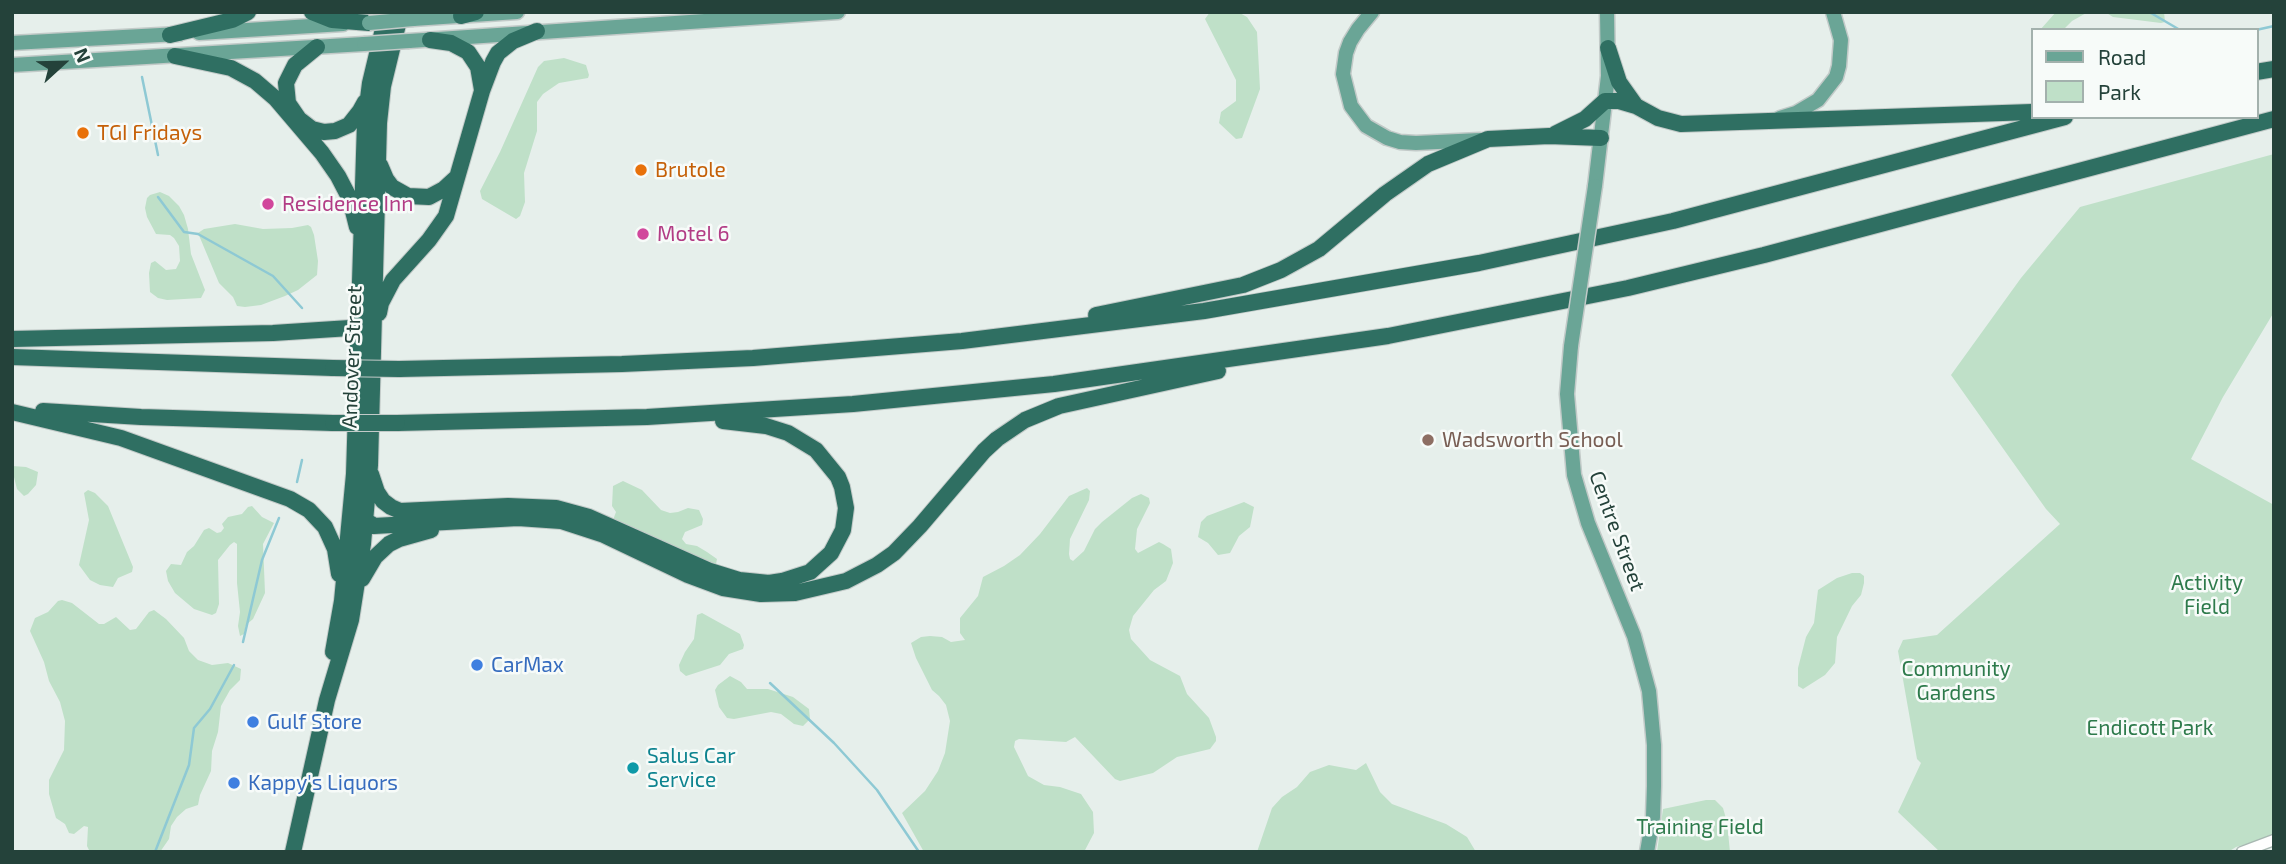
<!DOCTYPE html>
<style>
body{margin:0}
#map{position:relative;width:2286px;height:864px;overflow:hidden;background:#e6efeb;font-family:"Exo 2",sans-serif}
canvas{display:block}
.frame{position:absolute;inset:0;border:14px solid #24423a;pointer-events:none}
.legend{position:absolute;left:2031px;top:28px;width:228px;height:91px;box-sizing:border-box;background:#f7fbf9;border:2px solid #a3b1ad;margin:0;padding:9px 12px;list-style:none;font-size:21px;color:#24423a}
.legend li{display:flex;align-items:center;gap:14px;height:35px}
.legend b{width:35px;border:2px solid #a3b1ad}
.north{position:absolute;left:28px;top:28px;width:70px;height:70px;-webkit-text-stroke:5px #f7fbf9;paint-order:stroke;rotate:68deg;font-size:19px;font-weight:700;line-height:28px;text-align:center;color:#24423a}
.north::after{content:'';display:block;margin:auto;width:24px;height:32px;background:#24423a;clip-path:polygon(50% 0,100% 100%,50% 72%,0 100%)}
</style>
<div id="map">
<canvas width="2286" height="864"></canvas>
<div class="frame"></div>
<ul class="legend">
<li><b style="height:9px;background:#6aa596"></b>Road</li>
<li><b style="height:19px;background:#bfe0c8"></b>Park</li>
</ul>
<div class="north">N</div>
</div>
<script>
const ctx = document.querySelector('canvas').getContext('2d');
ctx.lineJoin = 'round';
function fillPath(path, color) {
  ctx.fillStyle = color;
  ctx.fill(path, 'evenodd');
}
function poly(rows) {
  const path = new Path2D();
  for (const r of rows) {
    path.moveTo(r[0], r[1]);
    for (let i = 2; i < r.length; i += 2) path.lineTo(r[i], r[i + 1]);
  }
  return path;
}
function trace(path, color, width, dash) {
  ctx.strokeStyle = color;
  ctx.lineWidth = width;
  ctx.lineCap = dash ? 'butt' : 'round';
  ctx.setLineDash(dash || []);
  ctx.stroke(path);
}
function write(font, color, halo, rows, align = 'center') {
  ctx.font = font + ' "Exo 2",sans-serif';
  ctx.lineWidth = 5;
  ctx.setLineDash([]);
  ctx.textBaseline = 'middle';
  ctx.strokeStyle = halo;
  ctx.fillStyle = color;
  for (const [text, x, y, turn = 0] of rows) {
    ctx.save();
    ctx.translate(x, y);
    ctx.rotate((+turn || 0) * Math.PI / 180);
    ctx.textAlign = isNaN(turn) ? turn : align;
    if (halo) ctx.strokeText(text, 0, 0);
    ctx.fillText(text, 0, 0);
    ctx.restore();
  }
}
fillPath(poly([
 [1210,12,1238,12,1247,17,1257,32,1260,89,1242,138,1236,139,1219,123,1221,112,1236,101,1236,80,1205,19],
 [2056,12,2088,12,2072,21,2063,30,2040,30],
 [2105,12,2164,12,2165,22,2161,23,2113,17],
 [564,58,586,65,589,75,588,78,559,83,543,94,537,102,537,131,524,173,525,202,520,216,516,219,482,199,480,191,500,152,538,67,544,61],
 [2274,154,2274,312,2223,397,2191,459,2274,505,2274,836,2236,847,2228,852,1940,852,1898,812,1921,763,1917,759,1898,651,1903,640,1937,635,2060,524,2046,509,1951,375,2021,278,2080,207],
 [160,192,169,196,179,206,184,215,188,229,191,254,205,290,201,298,167,300,158,298,150,292,149,273,151,263,155,261,166,270,176,269,180,261,179,246,174,238,170,235,156,234,147,217,145,208,147,198,150,195],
 [235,224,263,229,292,228,308,225,311,227,314,235,318,261,317,275,298,290,285,296,261,305,245,307,237,306,233,297,219,283,198,233,204,229],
 [12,466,26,467,38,472,36,485,28,494,24,496,17,489,14,477,12,475],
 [623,481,642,490,661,510,670,513,678,512,688,508,699,510,703,519,702,525,685,532,682,539,686,544,697,546,707,552,717,559,716,564,714,565,613,520,616,512,612,506,613,486],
 [1087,488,1090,491,1089,500,1070,539,1069,554,1070,559,1073,561,1084,551,1095,529,1102,522,1132,498,1141,494,1149,498,1150,503,1137,529,1135,549,1138,553,1159,542,1163,544,1171,549,1173,563,1166,581,1154,590,1133,616,1129,630,1131,639,1150,660,1180,676,1187,694,1209,718,1216,737,1216,741,1210,749,1177,757,1153,773,1120,781,1115,779,1075,737,1066,742,1019,739,1015,741,1014,747,1028,776,1044,785,1060,787,1081,794,1093,812,1094,833,1084,852,924,852,902,813,925,791,938,771,945,753,950,721,946,705,939,696,932,690,916,658,911,643,921,637,930,636,942,637,951,642,965,640,960,633,960,618,978,596,983,577,1004,566,1020,555,1040,534,1069,496],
 [88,490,95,493,108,506,133,567,132,572,118,578,113,587,100,585,90,580,79,565,89,520,84,493],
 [1244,502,1254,507,1250,527,1239,536,1230,553,1218,555,1208,543,1198,537,1201,522,1207,516],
 [252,506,262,517,274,523,263,544,265,593,253,619,246,625,244,634,240,636,238,626,240,612,237,583,237,544,234,542,230,545,218,560,219,604,216,613,212,615,194,609,175,593,168,581,166,571,171,564,181,565,187,552,194,546,204,530,209,528,217,533,221,532,224,528,222,524,228,517,242,514,248,507],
 [1852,573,1860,573,1864,576,1864,583,1861,595,1852,606,1837,637,1835,663,1825,675,1803,689,1798,686,1798,668,1806,637,1814,623,1818,590,1837,578],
 [62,600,72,603,99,624,104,624,116,617,130,630,136,629,149,612,154,610,166,619,184,638,189,651,198,660,212,665,228,663,241,669,240,680,230,690,221,706,218,732,212,751,211,771,200,795,198,805,186,809,177,817,171,826,169,839,160,852,90,852,87,846,88,827,84,826,74,834,69,833,65,824,56,818,49,794,49,780,64,750,65,721,60,702,49,681,44,662,30,631,35,618,48,612,58,601],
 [702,613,740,634,744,645,743,649,729,654,720,665,686,676,680,671,679,665,685,652,694,639,697,615],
 [730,676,741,682,747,689,768,689,793,697,809,709,810,719,803,726,794,724,781,714,771,712,734,719,727,718,719,707,715,690,718,685],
 [1366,763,1380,792,1392,804,1446,824,1467,837,1476,852,1257,852,1272,808,1282,797,1297,787,1310,772,1329,765,1356,770],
 [1706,800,1715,800,1723,808,1727,822,1730,852,1657,852,1663,809]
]), '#bfe0c8');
trace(poly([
 [2147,12,2151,13,2180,30],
 [2256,30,2274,26],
 [142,77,158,155],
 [158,197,184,232,198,234,273,276,302,308],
 [297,482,302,460],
 [243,642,262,560,279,518],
 [770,683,834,743,877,790,919,852],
 [155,852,189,765,194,728,210,709,234,665]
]), '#8ec9d4', 2.5);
const minor = poly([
 [2242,852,2274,840]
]);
const major = poly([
 [1372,12,1358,29,1350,42,1346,53,1343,74,1351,106,1366,126,1387,138,1400,142,1416,143,1480,140],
 [413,19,517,12],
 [199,33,343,24],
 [409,41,838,12],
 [12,43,179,34],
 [12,65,364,44],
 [1780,118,1796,113,1818,100,1836,77,1839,66,1841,40,1833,12],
 [1595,186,1608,76,1607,12],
 [1571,346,1567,394,1574,475,1588,523,1634,636,1649,691,1654,745,1654,786,1653,817,1647,852]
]);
const highway = poly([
 [312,12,332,20,369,23],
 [461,16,476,12],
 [170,35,232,20,248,12],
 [430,40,451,43,468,52,478,67,482,90],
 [317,47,295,65,286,83,288,103,299,119,312,129,324,132,335,131,349,125,360,111,365,102],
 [1608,48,1619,82,1636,106],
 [175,56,231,68,255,81,276,99,322,153,338,176,350,199,357,227],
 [2256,72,2274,69],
 [1555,134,1585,119,1605,101,1619,101,1636,106,1658,118,1681,124,2032,112],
 [380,165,386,179,392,187,408,196,429,197,444,189,456,178],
 [379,313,381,303,393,280,429,240,446,216,482,91,493,62,498,53,513,41,537,31],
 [1096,315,1243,285,1281,270,1319,249,1385,194,1428,164,1488,139,1549,136,1601,138],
 [12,339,273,333,350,328,359,329,364,334],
 [12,357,333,368],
 [399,369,622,364,753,358,962,341,1204,311,1479,263,1673,221,2065,117],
 [43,411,141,417,333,423],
 [12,412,121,438,290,499,309,510,325,527,335,549,339,574],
 [397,423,647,417,853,404,1054,384,1388,336,1628,288,1764,255,2274,119],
 [371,474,377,492,383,501,391,507,400,511,508,506,556,508,589,517,710,571,739,580,769,583,782,581,810,572,831,553,843,530,846,508,842,487,838,477,816,450,788,433,766,426,723,421],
 [353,491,360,514,365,520,374,526,518,518,561,521,604,535,688,575,723,588,761,594,795,593,846,581,877,565,894,553,920,526,984,451,997,439,1025,420,1059,406,1218,371],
 [362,579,375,557,389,544,399,539,431,530],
 [333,652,342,601,354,474,365,122,370,83,387,12],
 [293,852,327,700,351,620,363,544,370,465,379,123,383,86,401,12]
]);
trace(minor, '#a8b8b2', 13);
trace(major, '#c2cac8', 17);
trace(highway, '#c2cac8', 18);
trace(minor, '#fff', 10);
trace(major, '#6aa596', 14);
trace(highway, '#2f6f62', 16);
const majorBridge = poly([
 [369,23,413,19],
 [364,44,409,41],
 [1571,346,1595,186]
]);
const highwayBridge = poly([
 [333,368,399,369],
 [333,423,397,423]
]);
trace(majorBridge, '#c2cac8', 17, []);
trace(highwayBridge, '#c2cac8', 18, []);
trace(majorBridge, '#6aa596', 14);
trace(highwayBridge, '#2f6f62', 16);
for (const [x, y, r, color] of [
 [83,133,7,"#e8710a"],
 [641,170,7,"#e8710a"],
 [268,204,7,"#d1479c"],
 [643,234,7,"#d1479c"],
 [1428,440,7,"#8d6e63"],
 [477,665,7,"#3f7fe0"],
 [253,722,7,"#3f7fe0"],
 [633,768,7,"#0f9aa8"],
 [234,783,7,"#3f7fe0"]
]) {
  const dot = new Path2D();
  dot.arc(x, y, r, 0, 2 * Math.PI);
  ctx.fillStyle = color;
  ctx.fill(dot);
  trace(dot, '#f7fbf9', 2.5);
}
write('21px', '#c56008', '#f7fbf9', [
 ["TGI Fridays",97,133],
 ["Brutole",655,170]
], 'left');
write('21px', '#b23c85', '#f7fbf9', [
 ["Residence Inn",282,204],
 ["Motel 6",657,234]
], 'left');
write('21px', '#24423a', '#f7fbf9', [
 ["Andover Street",352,357,-88],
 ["Centre Street",1617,531,70]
]);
write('21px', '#785e54', '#f7fbf9', [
 ["Wadsworth School",1442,440]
], 'left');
write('21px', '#2d7a4b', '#f7fbf9', [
 ["Activity",2207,583],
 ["Field",2207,607],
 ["Community",1956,669],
 ["Gardens",1956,693],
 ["Endicott Park",2150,728],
 ["Training Field",1700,827]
]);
write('21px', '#366cbe', '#f7fbf9', [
 ["CarMax",491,665],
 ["Gulf Store",267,722],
 ["Kappy's Liquors",248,783]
], 'left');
write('21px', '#0d838f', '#f7fbf9', [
 ["Salus Car",647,756],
 ["Service",647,780]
], 'left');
</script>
